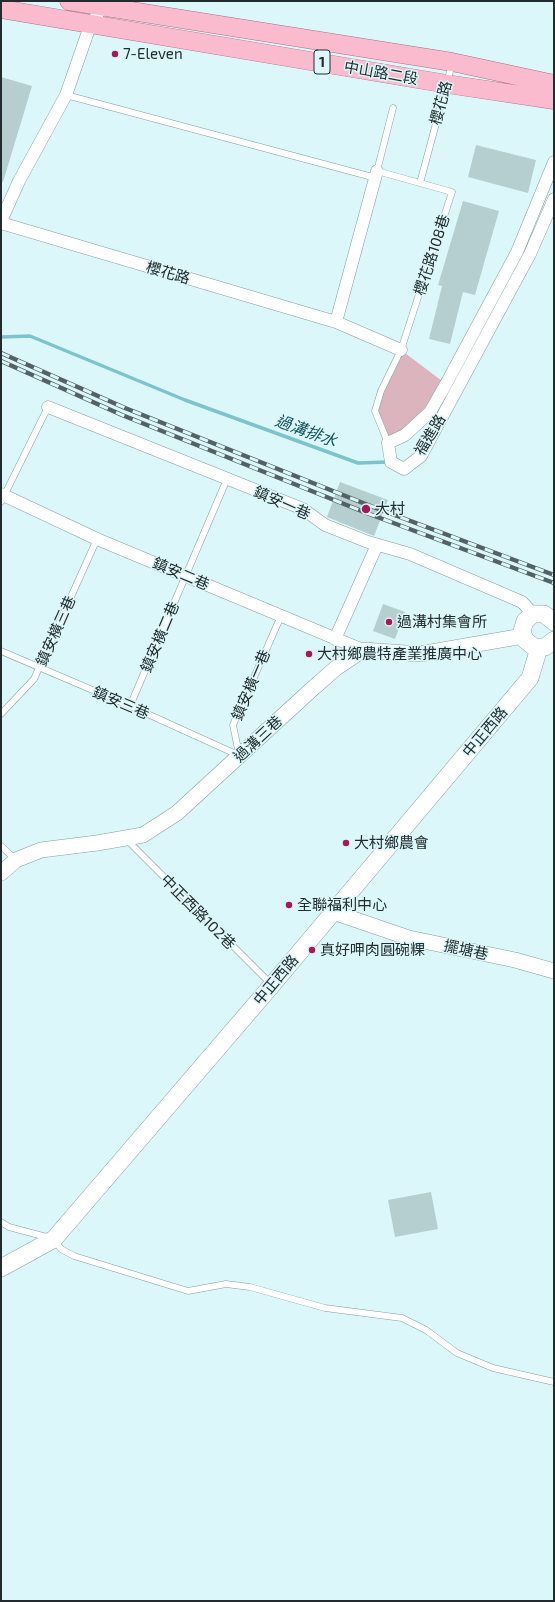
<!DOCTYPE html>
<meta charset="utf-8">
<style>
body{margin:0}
#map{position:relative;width:555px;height:1602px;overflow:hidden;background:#dcf7fa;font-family:"Exo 2",sans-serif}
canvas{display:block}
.frame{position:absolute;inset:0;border:2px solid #222c2e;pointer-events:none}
</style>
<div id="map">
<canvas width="555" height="1602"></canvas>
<div class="frame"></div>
</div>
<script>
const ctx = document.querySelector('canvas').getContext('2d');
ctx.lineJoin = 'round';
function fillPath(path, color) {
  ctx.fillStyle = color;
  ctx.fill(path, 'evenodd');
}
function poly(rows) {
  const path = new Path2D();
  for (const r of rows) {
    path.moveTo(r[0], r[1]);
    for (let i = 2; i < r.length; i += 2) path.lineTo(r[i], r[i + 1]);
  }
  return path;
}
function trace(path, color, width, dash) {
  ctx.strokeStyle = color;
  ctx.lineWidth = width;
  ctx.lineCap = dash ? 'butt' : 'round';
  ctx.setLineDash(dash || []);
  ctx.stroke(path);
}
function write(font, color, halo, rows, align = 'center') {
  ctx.font = font + ' "Exo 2","Noto Sans TC",sans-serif';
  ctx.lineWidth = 3;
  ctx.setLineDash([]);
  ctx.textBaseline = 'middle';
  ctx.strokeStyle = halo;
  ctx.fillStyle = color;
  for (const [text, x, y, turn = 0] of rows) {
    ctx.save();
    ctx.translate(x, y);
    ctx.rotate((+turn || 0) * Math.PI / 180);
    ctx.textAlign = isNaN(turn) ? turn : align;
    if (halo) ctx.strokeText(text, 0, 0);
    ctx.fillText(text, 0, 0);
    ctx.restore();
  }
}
fillPath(poly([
 [401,350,446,384,405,435,388,443,375,411]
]), '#dcb4be');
trace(poly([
 [1,337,30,336,185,400,358,463,388,462]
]), '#7dc3cb', 3.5);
fillPath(poly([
 [1,77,32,86,3,182,1,182],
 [476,145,536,160,528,193,468,177],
 [463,201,499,211,475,295,463,292,450,344,429,339,442,286,438,285],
 [340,482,388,500,374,536,327,517],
 [383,604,405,612,395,639,373,631],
 [431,1192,438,1229,395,1237,388,1200]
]), '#b5cfd1');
const service = poly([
 [66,95,376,178],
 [420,183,452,64],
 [388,443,375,411,381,391,401,350,452,192,377,171,393,108],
 [1,502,48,407],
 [1,651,130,706,238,755],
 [130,706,227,479],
 [1,714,34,679,97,539],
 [239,754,233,725,281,616],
 [126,839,271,984],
 [1,846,16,860],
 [1,1222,9,1227,54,1239,61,1249,74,1256,188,1291,226,1284,250,1287,325,1308,402,1318,426,1330,457,1353,493,1368,554,1382]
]);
const minor = poly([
 [554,162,517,252,446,384,430,412,405,435,388,443,391,462,404,469,421,456,530,254,554,199],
 [1,221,19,181,66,95,90,26,102,7],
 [1,223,336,322,401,350],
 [336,322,377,171],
 [48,407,303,509,325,525,368,542,410,554,522,602,533,614],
 [1,494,97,539,363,650],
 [335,639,377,545]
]);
const tertiary = poly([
 [1,873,16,860,41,850,97,843,143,835,177,813,311,690,336,668,363,650,420,654,523,636],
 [333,912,409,938,515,960,554,971]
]);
const secondary = poly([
 [554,622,544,614,533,614,525,621,522,631,525,640,534,647,545,647,554,640],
 [1,1268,54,1239,272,985,530,678,539,648]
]);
const primary = poly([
 [69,1,452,62,554,84],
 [1,9,447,84,554,100]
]);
trace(service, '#859ea1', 7);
trace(minor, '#859ea1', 13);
trace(tertiary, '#859ea1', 16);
trace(secondary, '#859ea1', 18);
trace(primary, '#ad6c82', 19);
trace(service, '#fff', 6);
trace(minor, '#fff', 12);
trace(tertiary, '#fff', 15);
trace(secondary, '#fff', 17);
trace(primary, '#fbbbcf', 18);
const rail = poly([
 [1,353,125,408,368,505,554,575],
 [1,361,122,415,364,512,554,583]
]);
trace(rail, '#546265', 4.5);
trace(rail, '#dcf7fa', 3, [9]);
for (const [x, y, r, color] of [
 [115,54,4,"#a71858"],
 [366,509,5,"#a71858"],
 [389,622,4,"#a71858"],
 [309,654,4,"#a71858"],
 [346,843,4,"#a71858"],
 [289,905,4,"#a71858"],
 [312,950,4,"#a71858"]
]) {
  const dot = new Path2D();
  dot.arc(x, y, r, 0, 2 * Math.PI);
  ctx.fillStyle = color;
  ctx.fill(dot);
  trace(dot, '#dcf7fa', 1.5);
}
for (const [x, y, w] of [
 [322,62,16]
]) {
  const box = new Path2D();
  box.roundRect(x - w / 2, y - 12, w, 24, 3);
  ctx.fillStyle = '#dcf7fa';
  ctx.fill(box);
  trace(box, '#222c2e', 1);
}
write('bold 14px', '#222c2e', null, [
 ["1",322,62]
]);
write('15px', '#222c2e', '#dcf7fa', [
 ["7-Eleven",123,54],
 ["大村",375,509],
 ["過溝村集會所",397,622],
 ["大村鄉農特產業推廣中心",317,654],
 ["大村鄉農會",354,843],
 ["全聯福利中心",297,905],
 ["真好呷肉圓碗粿",320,950]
], 'left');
write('15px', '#222c2e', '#dcf7fa', [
 ["中山路二段",381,73,10],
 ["櫻花路",441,103,-75],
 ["櫻花路108巷",432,255,-72],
 ["櫻花路",168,273,16],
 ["福進路",430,435,-59],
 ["鎮安一巷",282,503,24],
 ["鎮安二巷",181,574,23],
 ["鎮安橫三巷",56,631,-66],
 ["鎮安橫二巷",160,637,-67],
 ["鎮安橫一巷",251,685,-67],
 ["鎮安三巷",121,703,23],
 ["中正西路",485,732,-50],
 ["過溝三巷",258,739,-43],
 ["中正西路102巷",198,912,45],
 ["擺塘巷",466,950,12],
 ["中正西路",276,980,-50]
]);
write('italic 16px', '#17545a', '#dcf7fa', [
 ["過溝排水",306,431,20]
]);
</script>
